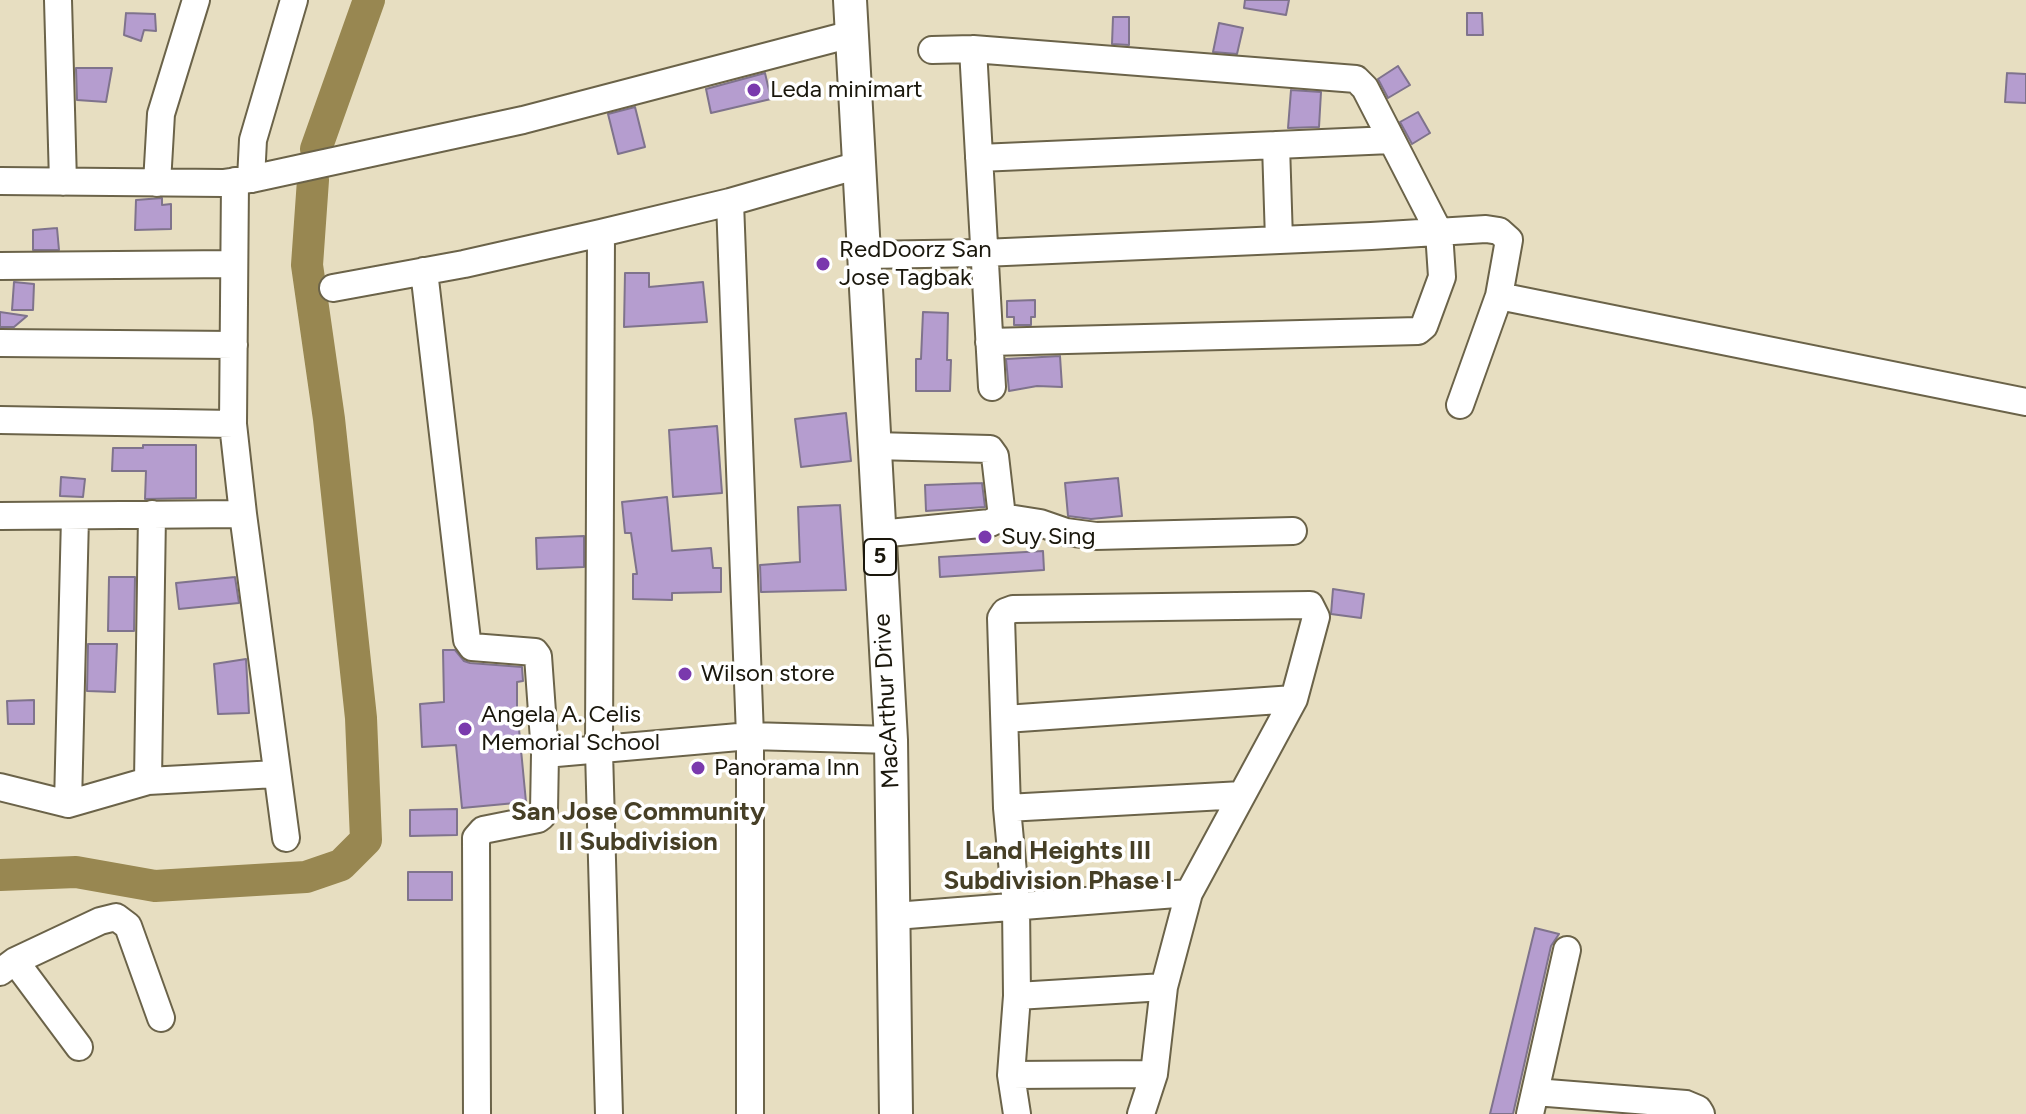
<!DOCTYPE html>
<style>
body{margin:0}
canvas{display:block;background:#e7dec1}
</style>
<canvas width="2026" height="1114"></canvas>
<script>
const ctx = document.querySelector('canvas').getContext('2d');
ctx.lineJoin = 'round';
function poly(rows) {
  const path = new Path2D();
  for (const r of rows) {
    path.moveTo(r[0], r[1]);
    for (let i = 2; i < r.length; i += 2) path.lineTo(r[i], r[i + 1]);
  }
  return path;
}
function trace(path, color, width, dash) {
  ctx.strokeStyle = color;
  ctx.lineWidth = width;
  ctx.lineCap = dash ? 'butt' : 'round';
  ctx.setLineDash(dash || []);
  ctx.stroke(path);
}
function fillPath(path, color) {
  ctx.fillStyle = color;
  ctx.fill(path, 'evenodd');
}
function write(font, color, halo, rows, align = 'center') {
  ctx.font = font + ' Figtree,sans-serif';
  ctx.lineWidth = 7;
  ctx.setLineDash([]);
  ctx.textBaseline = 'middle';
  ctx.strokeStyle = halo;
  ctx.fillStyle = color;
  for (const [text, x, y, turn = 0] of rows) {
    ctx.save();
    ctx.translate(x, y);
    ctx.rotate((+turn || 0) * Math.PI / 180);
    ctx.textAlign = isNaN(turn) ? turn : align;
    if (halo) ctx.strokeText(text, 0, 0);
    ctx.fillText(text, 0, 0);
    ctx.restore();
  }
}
trace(poly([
 [316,149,369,0],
 [0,875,76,872,155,886,306,877,341,865,366,840,361,718,329,419,307,265,313,180]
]), '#988751', 32);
const building = poly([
 [1245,0,1289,0,1286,15,1244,8,1245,0],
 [126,13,155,14,156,31,144,30,141,41,124,35,126,13],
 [1467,13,1482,13,1483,35,1467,35,1467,13],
 [1113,17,1129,17,1129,45,1112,44,1113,17],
 [1219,23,1243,28,1237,54,1213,52,1219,23],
 [1398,66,1410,85,1388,98,1378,79,1398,66],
 [76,68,112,68,106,102,77,100,76,68],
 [765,73,771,99,711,113,706,89,765,73],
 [2007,73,2026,74,2026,103,2005,102,2007,73],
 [1291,90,1321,92,1319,127,1288,128,1291,90],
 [635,107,645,147,618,154,608,114,635,107],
 [1418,112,1430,133,1412,144,1400,122,1418,112],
 [162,198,162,205,171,204,171,229,135,230,136,200,162,198],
 [57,228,59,250,33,250,33,230,57,228],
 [625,273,649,273,649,287,703,282,707,322,624,327,625,273],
 [14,282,34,284,33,310,12,310,14,282],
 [1035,300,1035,317,1031,317,1031,325,1014,325,1014,317,1007,317,1007,301,1035,300],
 [0,312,27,316,14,327,0,327,0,312],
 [923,312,948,313,947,360,951,360,950,391,916,391,916,359,921,359,923,312],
 [1060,356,1062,387,1037,386,1009,391,1006,359,1060,356],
 [846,413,851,461,801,467,795,419,846,413],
 [717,426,722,493,673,497,669,430,717,426],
 [143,445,196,445,196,498,145,499,146,471,112,471,113,448,143,448,143,445],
 [61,477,85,479,83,497,60,496,61,477],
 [1118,478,1122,516,1091,519,1068,516,1065,483,1118,478],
 [982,483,985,507,926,511,925,485,982,483],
 [667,497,672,551,711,548,713,568,721,568,721,592,672,593,672,600,633,599,633,574,637,574,631,533,625,533,622,502,667,497],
 [840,505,846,590,761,592,760,565,800,562,798,507,840,505],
 [584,536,584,567,537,569,536,538,584,536],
 [1043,551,1044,570,940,577,939,557,1043,551],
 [109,577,135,577,134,631,108,631,109,577],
 [235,577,239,603,179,609,176,583,235,577],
 [1333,589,1364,594,1361,618,1331,614,1333,589],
 [88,644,117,644,115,692,87,691,88,644],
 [443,650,455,650,464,661,470,663,522,667,523,681,517,682,517,708,526,802,462,808,456,745,422,747,420,704,444,702,443,650],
 [246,659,249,713,218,714,214,664,246,659],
 [34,700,34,724,8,724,7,701,34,700],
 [457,809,457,835,410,836,410,810,457,809],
 [408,872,452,872,452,900,408,900,408,872],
 [1535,928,1559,934,1551,946,1513,1114,1490,1114,1535,928]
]);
fillPath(building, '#b59dcf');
trace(building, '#7f738c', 2);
const minor = poly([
 [58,0,63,182],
 [973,49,992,387],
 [932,50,973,49,1356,79,1365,88,1439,232,1442,277,1424,326,1418,331,989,342],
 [1276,145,1279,240],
 [979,158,1391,140],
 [251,179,253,140,294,0],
 [0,181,223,183,251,179,523,120,852,34],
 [157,183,161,114,196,0],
 [730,202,750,736,750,1114],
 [601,233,599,751,609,1114],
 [865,255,983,253,1371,236,1486,229,1499,231,1509,240,1499,296,2026,402],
 [0,266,233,264],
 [424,271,467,640,472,647,535,652,538,656,545,754,544,811,542,816,538,819,483,830,476,838,477,1114],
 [333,288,464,264,601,233,730,202,859,165],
 [0,343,234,345],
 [1460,405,1499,296],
 [0,420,233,424],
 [874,446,990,449,995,456,1002,517,990,523,879,534],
 [243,514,286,838],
 [0,516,243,514,233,424,235,181],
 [1002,517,1040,523,1066,532,1096,536,1293,531],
 [1005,719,1294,699],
 [545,754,750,736,891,740],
 [148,781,152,514],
 [0,787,68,804,148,781,276,774],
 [68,804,75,517],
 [1007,808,1242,795],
 [895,916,1189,893],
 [15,961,79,1047],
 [0,972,15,961,100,921,116,917,128,926,161,1018],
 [1017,996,1164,987],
 [1011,1075,1154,1074],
 [1535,1092,1686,1104,1698,1109,1701,1114],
 [1017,1114,1011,1075,1017,996,1016,905,1007,808,1001,618,1005,612,1013,609,1310,605,1316,617,1294,699,1189,893,1164,987,1154,1074,1141,1114],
 [1530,1114,1567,950]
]);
const major = poly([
 [850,0,891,740,896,1114]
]);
trace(minor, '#6b6349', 30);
trace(major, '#6b6349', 36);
trace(minor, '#fff', 26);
trace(major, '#fff', 32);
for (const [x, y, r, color] of [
 [754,90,8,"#7a39ad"],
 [823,264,8,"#7a39ad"],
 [985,537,8,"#7a39ad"],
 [685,674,8,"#7a39ad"],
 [465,729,8,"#7a39ad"],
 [698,768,8,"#7a39ad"]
]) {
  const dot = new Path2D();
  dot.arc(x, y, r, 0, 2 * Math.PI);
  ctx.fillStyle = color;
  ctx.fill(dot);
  trace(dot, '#fff', 3);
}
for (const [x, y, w] of [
 [880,557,32]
]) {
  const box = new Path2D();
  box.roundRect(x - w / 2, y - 18, w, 36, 6);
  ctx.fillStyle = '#fff';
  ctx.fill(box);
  trace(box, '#1a170c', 2);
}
write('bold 22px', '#1a170c', null, [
 ["5",880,557]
]);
write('24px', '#1a170c', '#fff', [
 ["Leda minimart",770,90],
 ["RedDoorz San",839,250],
 ["Jose Tagbak",839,278],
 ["Suy Sing",1001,537],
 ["Wilson store",701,674],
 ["Angela A. Celis",481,715],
 ["Memorial School",481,743],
 ["Panorama Inn",714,768]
], 'left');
write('24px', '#1a170c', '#fff', [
 ["MacArthur Drive",887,701,-93]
]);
write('bold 26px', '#463f26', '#fff', [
 ["San Jose Community",638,812],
 ["II Subdivision",638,842],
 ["Land Heights III",1058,851],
 ["Subdivision Phase I",1058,881]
]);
</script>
